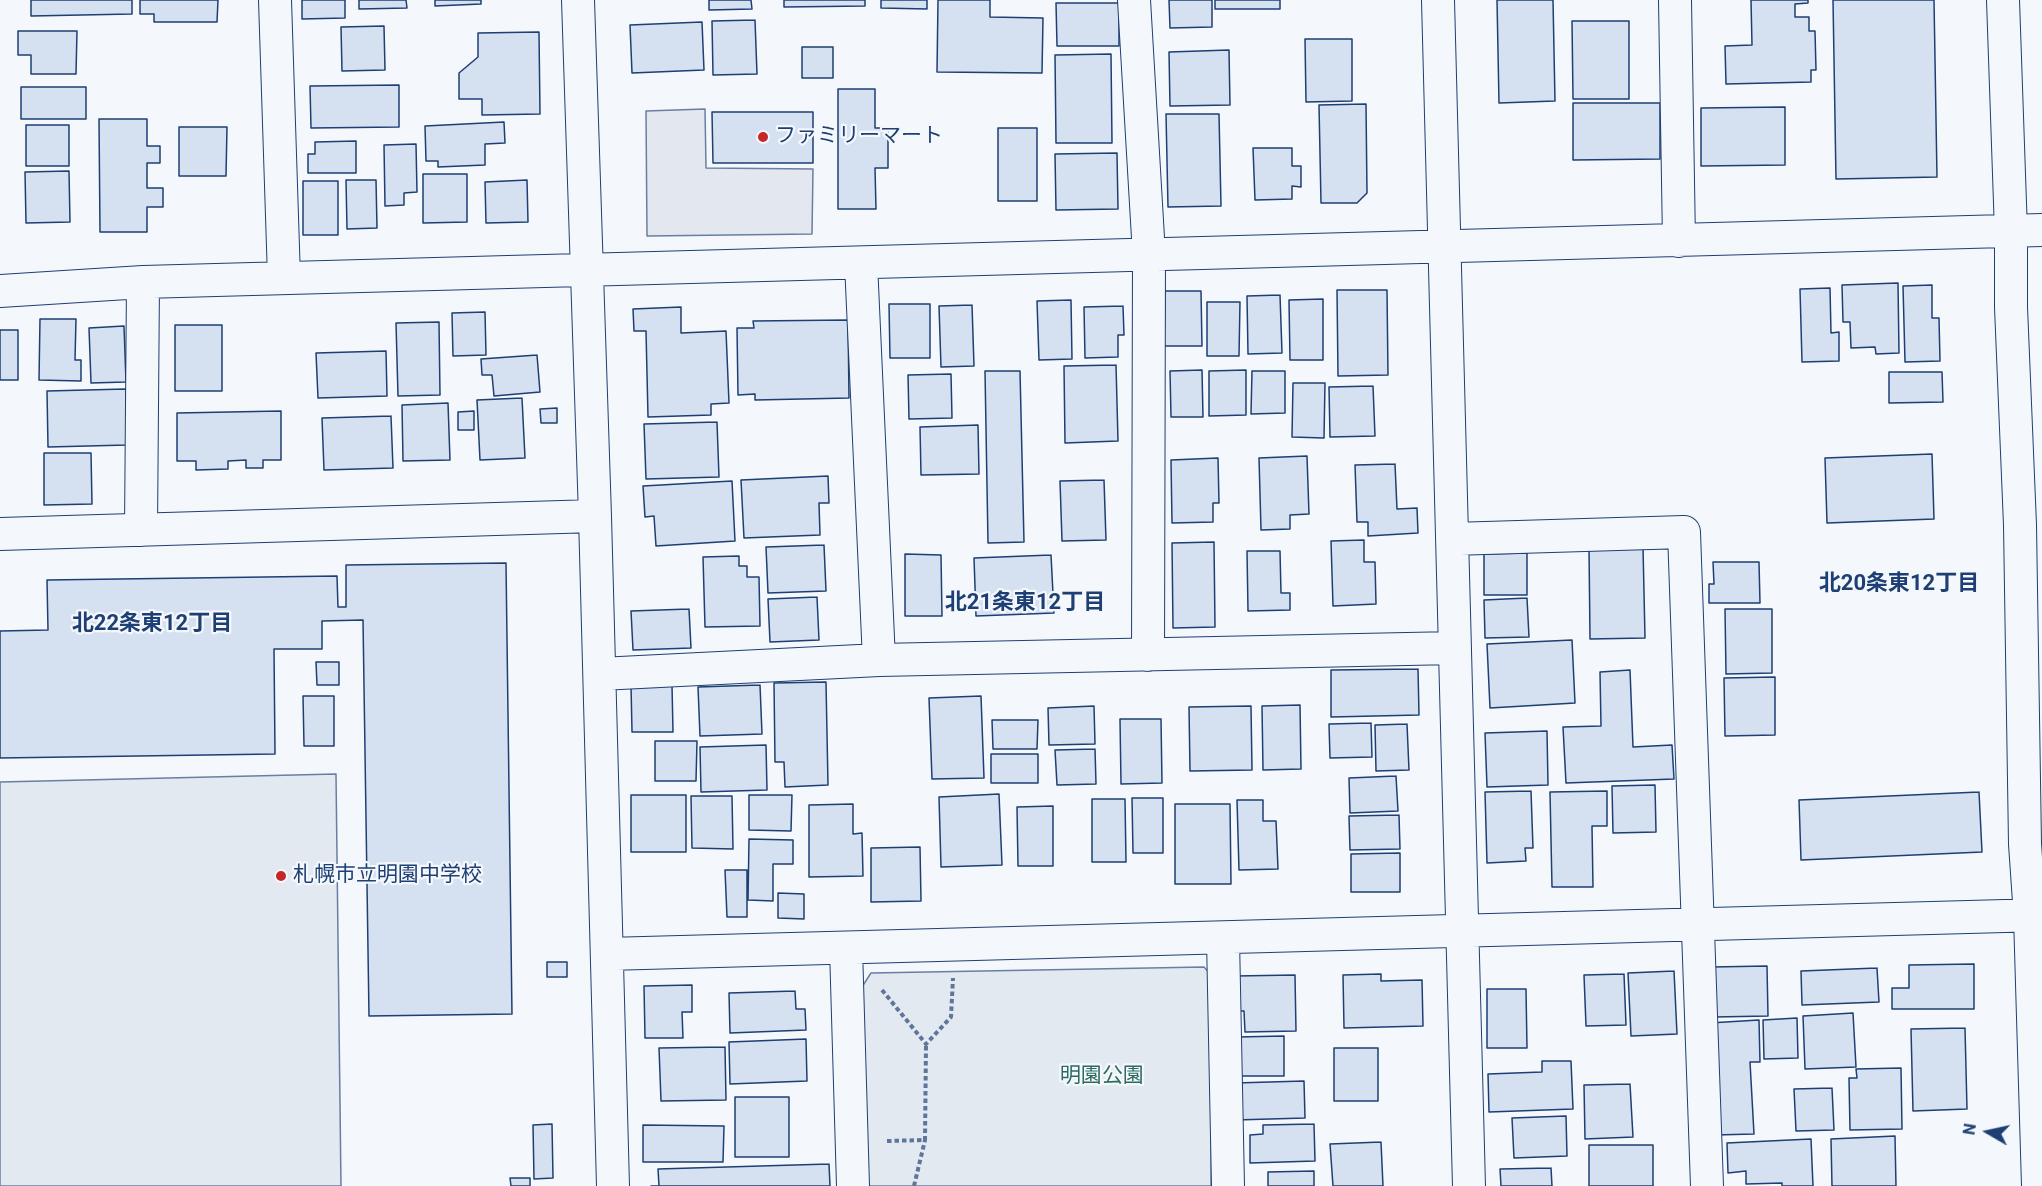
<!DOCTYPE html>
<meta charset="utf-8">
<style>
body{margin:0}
#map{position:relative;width:2042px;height:1186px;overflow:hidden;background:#f4f7fb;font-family:Roboto,sans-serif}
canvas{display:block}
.north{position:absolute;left:1958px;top:1102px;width:60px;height:60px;-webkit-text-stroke:4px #f4f7fb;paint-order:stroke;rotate:279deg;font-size:16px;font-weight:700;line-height:24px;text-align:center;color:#1d3f73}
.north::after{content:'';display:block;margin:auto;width:21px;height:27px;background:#1d3f73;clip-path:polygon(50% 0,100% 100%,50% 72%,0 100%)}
</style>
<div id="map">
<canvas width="2042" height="1186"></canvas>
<div class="north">N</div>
</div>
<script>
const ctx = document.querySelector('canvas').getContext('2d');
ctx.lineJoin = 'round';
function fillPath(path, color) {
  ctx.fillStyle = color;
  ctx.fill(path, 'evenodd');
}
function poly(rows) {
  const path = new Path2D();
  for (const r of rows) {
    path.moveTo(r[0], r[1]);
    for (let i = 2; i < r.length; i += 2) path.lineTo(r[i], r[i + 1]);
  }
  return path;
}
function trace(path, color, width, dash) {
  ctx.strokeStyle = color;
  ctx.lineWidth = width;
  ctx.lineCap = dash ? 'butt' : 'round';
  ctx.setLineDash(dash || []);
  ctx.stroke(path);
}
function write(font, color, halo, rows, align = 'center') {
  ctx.font = font + ' Roboto,"Noto Sans JP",sans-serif';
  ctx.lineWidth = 4.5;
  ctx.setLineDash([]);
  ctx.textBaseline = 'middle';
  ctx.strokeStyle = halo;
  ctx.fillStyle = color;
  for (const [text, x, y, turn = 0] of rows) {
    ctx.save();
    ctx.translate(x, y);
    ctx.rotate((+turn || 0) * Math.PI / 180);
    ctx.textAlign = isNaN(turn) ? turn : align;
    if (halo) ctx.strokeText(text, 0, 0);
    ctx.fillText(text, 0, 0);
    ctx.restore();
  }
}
const green = poly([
 [336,774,341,1186,0,1186,0,782,336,774],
 [1204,967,1212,976,1211,1186,865,1186,860,990,871,973,1204,967]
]);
fillPath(green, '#e3e9f0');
trace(green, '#687fa3', 1.5);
const parking = poly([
 [705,109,706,168,813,169,812,234,647,236,646,111,705,109]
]);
fillPath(parking, '#e3e8f0');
trace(parking, '#687fa3', 1.5);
const building = poly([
 [31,0,132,0,132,14,31,16,31,0],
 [140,0,218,0,217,22,154,22,154,14,140,14,140,0],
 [302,0,345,0,345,18,302,19,302,0],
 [359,0,406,0,407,8,359,9,359,0],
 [435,0,481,0,481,4,435,6,435,0],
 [709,0,751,0,752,9,709,10,709,0],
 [784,0,865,0,865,6,784,7,784,0],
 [881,0,927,0,927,9,881,8,881,0],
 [938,0,990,0,990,17,1043,18,1042,73,937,72,938,0],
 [1169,0,1212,0,1212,27,1170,28,1169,0],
 [1215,0,1280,0,1280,9,1215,9,1215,0],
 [1497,0,1553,0,1555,101,1499,103,1497,0],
 [1751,0,1808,0,1808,3,1795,4,1795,17,1809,17,1809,31,1815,31,1816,70,1811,70,1811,82,1726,84,1725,46,1752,45,1751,0],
 [1833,0,1934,0,1937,177,1836,179,1833,0],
 [1056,3,1119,3,1119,46,1057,46,1056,3],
 [755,20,757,74,713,75,712,21,755,20],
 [1572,21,1629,21,1629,99,1573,99,1572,21],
 [702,22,704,70,632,73,630,25,702,22],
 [384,26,385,70,342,71,341,27,384,26],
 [18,31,77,31,76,74,31,74,31,55,18,55,18,31],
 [539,32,540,114,482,115,482,99,459,99,459,73,478,57,478,33,539,32],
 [1305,39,1352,39,1352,101,1306,102,1305,39],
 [802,47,833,47,833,78,802,78,802,47],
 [1229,50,1230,105,1170,106,1169,52,1229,50],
 [1111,54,1112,143,1056,143,1055,55,1111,54],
 [399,85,399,127,311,128,310,86,399,85],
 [21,87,86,87,86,119,21,119,21,87],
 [838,89,875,89,875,128,888,128,888,168,875,168,876,209,838,209,838,89],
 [1573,103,1660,103,1660,159,1573,160,1573,103],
 [1366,104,1367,193,1357,203,1321,203,1319,105,1366,104],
 [1785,107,1785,165,1701,166,1701,108,1785,107],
 [712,112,813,112,813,163,713,163,712,112],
 [1166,114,1219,114,1221,206,1168,207,1166,114],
 [99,119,147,119,147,146,160,146,160,163,147,163,147,188,163,188,163,207,147,207,147,232,100,232,99,119],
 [504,122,505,143,485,144,485,165,438,167,438,161,426,161,425,126,504,122],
 [26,125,69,125,69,166,26,166,26,125],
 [179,127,227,127,226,176,179,176,179,127],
 [998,128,1037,128,1037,201,998,201,998,128],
 [356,141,356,173,308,173,308,154,315,154,315,142,356,141],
 [416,144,417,192,404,193,404,205,385,206,384,145,416,144],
 [1253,148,1292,148,1292,166,1301,166,1301,187,1292,186,1292,199,1255,200,1253,148],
 [1117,153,1118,209,1056,210,1055,154,1117,153],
 [69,171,70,222,26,223,25,172,69,171],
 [423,174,467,174,467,222,423,223,423,174],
 [346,180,376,180,377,228,347,229,346,180],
 [527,180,528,222,486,223,485,182,527,180],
 [303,181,338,181,338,235,303,235,303,181],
 [1898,283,1899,353,1876,354,1875,347,1851,348,1850,322,1843,322,1842,285,1898,283],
 [1932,285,1932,318,1939,318,1940,361,1905,362,1903,286,1932,285],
 [1830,288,1831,333,1839,332,1839,361,1802,362,1800,289,1830,288],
 [1337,290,1387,290,1388,375,1338,376,1337,290],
 [1165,291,1201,291,1202,346,1164,346,1165,291],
 [1280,295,1282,353,1248,354,1247,296,1280,295],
 [1323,299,1323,360,1290,360,1289,300,1323,299],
 [1071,300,1072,359,1039,360,1037,301,1071,300],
 [1207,302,1240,302,1239,356,1207,356,1207,302],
 [889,304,930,304,930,358,890,358,889,304],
 [972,305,974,366,941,367,939,306,972,305],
 [1123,306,1124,335,1118,335,1118,357,1085,358,1084,307,1123,306],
 [681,307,681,333,726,331,729,403,711,404,711,415,648,417,646,331,634,331,633,309,681,307],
 [485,312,486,355,453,356,452,313,485,312],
 [40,319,76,319,75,360,81,360,81,381,39,380,40,319],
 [848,320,849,398,755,400,755,394,738,395,737,328,754,328,753,321,848,320],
 [439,322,440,395,398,396,396,323,439,322],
 [175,325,222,325,222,391,175,391,175,325],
 [124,326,126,382,91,383,89,328,124,326],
 [0,330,18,330,18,380,0,380,0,330],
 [386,351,387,396,318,398,316,353,386,351],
 [537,355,540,392,494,396,492,375,482,375,481,359,537,355],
 [1116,365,1118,441,1065,443,1064,366,1116,365],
 [1202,370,1203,417,1171,417,1170,371,1202,370],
 [1246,370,1246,415,1209,416,1209,371,1246,370],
 [985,371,1020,371,1024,542,988,543,985,371],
 [1252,371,1285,371,1285,413,1251,414,1252,371],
 [1889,372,1942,372,1943,402,1889,403,1889,372],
 [951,374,952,418,909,419,908,375,951,374],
 [1293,383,1325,383,1324,438,1292,437,1293,383],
 [1373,386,1375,436,1330,437,1329,387,1373,386],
 [126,389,127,445,48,447,47,391,126,389],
 [522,398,525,458,480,460,477,400,522,398],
 [448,403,450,460,403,461,402,405,448,403],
 [557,408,557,423,541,423,540,409,557,408],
 [281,411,281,460,263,460,263,468,246,468,246,460,228,461,228,469,196,470,196,461,177,461,177,413,281,411],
 [474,411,474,430,458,430,458,412,474,411],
 [391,416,393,468,324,470,322,418,391,416],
 [717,422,719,477,646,479,644,424,717,422],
 [978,425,979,474,921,475,920,427,978,425],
 [44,453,91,453,92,504,44,505,44,453],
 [1932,454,1934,519,1827,523,1825,458,1932,454],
 [1307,456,1309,514,1290,515,1290,529,1261,530,1259,458,1307,456],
 [1218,458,1219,503,1213,503,1213,522,1172,523,1171,460,1218,458],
 [1395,464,1397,509,1417,508,1418,533,1368,536,1368,522,1357,522,1355,465,1395,464],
 [828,476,829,503,819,503,820,535,744,538,741,480,828,476],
 [1104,480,1106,540,1062,541,1060,481,1104,480],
 [732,481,735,541,656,546,654,516,645,517,643,486,732,481],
 [1364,540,1364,562,1375,562,1376,604,1333,606,1331,541,1364,540],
 [1214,542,1215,627,1173,628,1172,543,1214,542],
 [824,545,826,591,768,593,766,547,824,545],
 [1643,547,1645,638,1590,639,1589,548,1643,547],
 [1247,551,1280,551,1281,593,1290,593,1290,610,1248,611,1247,551],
 [1527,553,1527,595,1484,595,1484,554,1527,553],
 [905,554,941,555,942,616,905,616,905,554],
 [1051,555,1054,613,976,616,974,558,1051,555],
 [739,556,739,566,747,566,747,577,759,577,760,626,705,627,703,557,739,556],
 [1713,562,1759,562,1760,603,1709,603,1709,584,1714,584,1713,562],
 [506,563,512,1014,369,1016,363,620,322,621,322,649,274,649,275,754,0,758,0,631,48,630,47,580,337,576,338,607,346,607,346,565,506,563],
 [817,597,819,640,770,642,768,599,817,597],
 [1527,598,1529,637,1485,638,1484,600,1527,598],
 [689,609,691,648,633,650,631,611,689,609],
 [1725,609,1772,609,1772,673,1726,674,1725,609],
 [1572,640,1575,703,1490,708,1487,644,1572,640],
 [316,662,339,662,339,685,317,685,316,662],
 [1418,669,1419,715,1331,717,1331,670,1418,669],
 [1630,670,1633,747,1672,745,1674,779,1566,783,1563,727,1601,726,1600,672,1630,670],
 [1775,677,1775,735,1725,736,1724,678,1775,677],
 [826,682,828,785,785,787,784,762,775,762,774,683,826,682],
 [631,685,672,685,673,732,632,732,631,685],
 [760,685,762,734,700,736,698,687,760,685],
 [303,696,334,696,334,746,304,746,303,696],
 [981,696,984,778,932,779,929,698,981,696],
 [1300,705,1301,769,1263,770,1262,706,1300,705],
 [1094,706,1095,744,1049,745,1048,708,1094,706],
 [1251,706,1252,770,1190,771,1189,707,1251,706],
 [1120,719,1161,719,1162,783,1121,784,1120,719],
 [992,720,1038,720,1037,749,993,749,992,720],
 [1371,723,1372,757,1330,758,1329,724,1371,723],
 [1407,724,1409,770,1376,771,1375,725,1407,724],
 [1547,731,1548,785,1487,787,1485,733,1547,731],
 [655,741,697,741,696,781,655,781,655,741],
 [766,745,767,790,701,792,700,747,766,745],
 [1095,749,1096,784,1057,785,1055,750,1095,749],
 [991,754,1038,754,1038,783,991,783,991,754],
 [1396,776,1398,811,1350,813,1349,778,1396,776],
 [1655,785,1656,832,1613,833,1612,786,1655,785],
 [1531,791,1533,848,1525,848,1526,861,1487,863,1485,792,1531,791],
 [1607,791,1607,826,1592,826,1593,887,1552,887,1550,792,1607,791],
 [1979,792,1982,852,1801,860,1799,800,1979,792],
 [999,794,1002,865,941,867,939,797,999,794],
 [631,795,686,795,686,852,631,852,631,795],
 [749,795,792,795,791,831,749,830,749,795],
 [691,796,732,796,733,849,692,848,691,796],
 [1132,798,1163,798,1163,853,1133,853,1132,798],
 [1092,799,1125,799,1126,862,1092,862,1092,799],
 [1237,800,1263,800,1263,821,1276,821,1278,869,1239,870,1237,800],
 [853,804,853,834,862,833,863,876,809,877,809,805,853,804],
 [1175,804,1230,804,1231,884,1175,884,1175,804],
 [1053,806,1053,866,1018,866,1017,807,1053,806],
 [1399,815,1400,849,1350,850,1349,816,1399,815],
 [749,839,793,840,793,864,773,864,773,901,748,900,749,839],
 [920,847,921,901,871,902,871,848,920,847],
 [1400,853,1400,892,1351,892,1351,854,1400,853],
 [725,870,747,870,747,917,727,917,725,870],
 [778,893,804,894,804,919,778,918,778,893],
 [547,962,567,962,567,977,547,977,547,962],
 [1974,964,1974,1009,1892,1009,1892,988,1909,988,1909,965,1974,964],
 [1767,966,1768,1016,1714,1017,1712,967,1767,966],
 [1877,968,1879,1002,1802,1005,1801,971,1877,968],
 [1674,971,1677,1034,1631,1036,1628,973,1674,971],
 [1381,974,1381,981,1422,980,1423,1026,1344,1028,1343,975,1381,974],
 [1624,974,1626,1025,1586,1026,1584,975,1624,974],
 [1295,975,1296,1031,1245,1032,1244,1011,1236,1011,1235,976,1295,975],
 [692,985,692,1012,682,1012,683,1038,645,1038,644,986,692,985],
 [1487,989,1526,989,1527,1048,1487,1048,1487,989],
 [795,991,796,1009,805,1009,806,1030,730,1033,729,993,795,991],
 [1853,1013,1856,1067,1805,1069,1803,1016,1853,1013],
 [1797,1018,1798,1058,1764,1059,1763,1020,1797,1018],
 [1759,1020,1760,1062,1750,1062,1754,1134,1715,1135,1709,1023,1759,1020],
 [1965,1028,1967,1109,1913,1111,1911,1029,1965,1028],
 [1284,1036,1284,1076,1236,1076,1237,1037,1284,1036],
 [806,1039,807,1081,730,1084,729,1042,806,1039],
 [725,1047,726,1100,661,1101,659,1048,725,1047],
 [1334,1048,1378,1048,1378,1101,1334,1101,1334,1048],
 [1542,1061,1571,1061,1573,1109,1489,1112,1488,1074,1542,1072,1542,1061],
 [1901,1068,1902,1129,1850,1130,1849,1078,1857,1078,1856,1069,1901,1068],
 [1304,1081,1305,1118,1235,1120,1235,1083,1304,1081],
 [1630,1084,1633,1137,1585,1139,1584,1085,1630,1084],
 [1832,1088,1834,1130,1796,1131,1794,1089,1832,1088],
 [735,1097,789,1097,789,1157,735,1157,735,1097],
 [1566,1116,1567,1156,1514,1158,1512,1118,1566,1116],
 [552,1124,553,1178,534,1179,533,1125,552,1124],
 [1314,1124,1315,1161,1250,1163,1250,1135,1263,1134,1263,1125,1314,1124],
 [643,1125,724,1126,723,1162,643,1162,643,1125],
 [1895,1136,1896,1186,1832,1186,1831,1139,1895,1136],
 [1811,1139,1813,1186,1782,1186,1782,1183,1746,1184,1746,1171,1728,1173,1727,1143,1811,1139],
 [1381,1142,1383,1186,1333,1186,1330,1144,1381,1142],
 [1589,1145,1653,1145,1653,1186,1589,1186,1589,1145],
 [829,1164,830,1186,651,1186,659,1186,658,1169,829,1164],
 [1551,1168,1552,1186,1501,1186,1500,1169,1551,1168],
 [1314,1171,1314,1186,1268,1186,1268,1172,1314,1171],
 [510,1178,530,1178,530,1186,511,1186,510,1178]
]);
fillPath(building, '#d5e0f0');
trace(building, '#1d3f73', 1.5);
const minor = poly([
 [275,0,284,278],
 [578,0,595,516,613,1186],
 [1134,0,1149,255,1148,655],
 [1438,0,1469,1186],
 [1675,0,1679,241],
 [2003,0,2011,232,2011,307,2020,525,2025,844,2030,916,2038,1186],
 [861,263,879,660],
 [0,291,143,282,2042,230],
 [141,530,143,282],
 [0,534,595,516],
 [1452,539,1684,532,1707,1186],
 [600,674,879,660,1455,648],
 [1223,939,1228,1186],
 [846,948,853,1186],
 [607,954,2042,915]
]);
trace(minor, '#1d3f73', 34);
trace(poly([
 [882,990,926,1044,951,1017,953,978],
 [887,1141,925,1140,926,1044],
 [914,1186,925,1140]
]), '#5e769c', 4, [4.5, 3]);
trace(minor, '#f4f7fb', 32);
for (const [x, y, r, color] of [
 [763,137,6,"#c62828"],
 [281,876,6,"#c62828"]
]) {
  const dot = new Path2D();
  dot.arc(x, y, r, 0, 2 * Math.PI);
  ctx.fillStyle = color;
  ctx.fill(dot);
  trace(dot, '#f4f7fb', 2);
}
write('21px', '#1d3f73', '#f4f7fb', [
 ["ファミリーマート",775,137],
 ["札幌市立明園中学校",293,876]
], 'left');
write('21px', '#2c6c60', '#f4f7fb', [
 ["明園公園",1102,1077]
]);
write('bold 22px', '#1d3f73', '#f4f7fb', [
 ["北20条東12丁目",1899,584],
 ["北21条東12丁目",1025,603],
 ["北22条東12丁目",152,624]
]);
</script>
